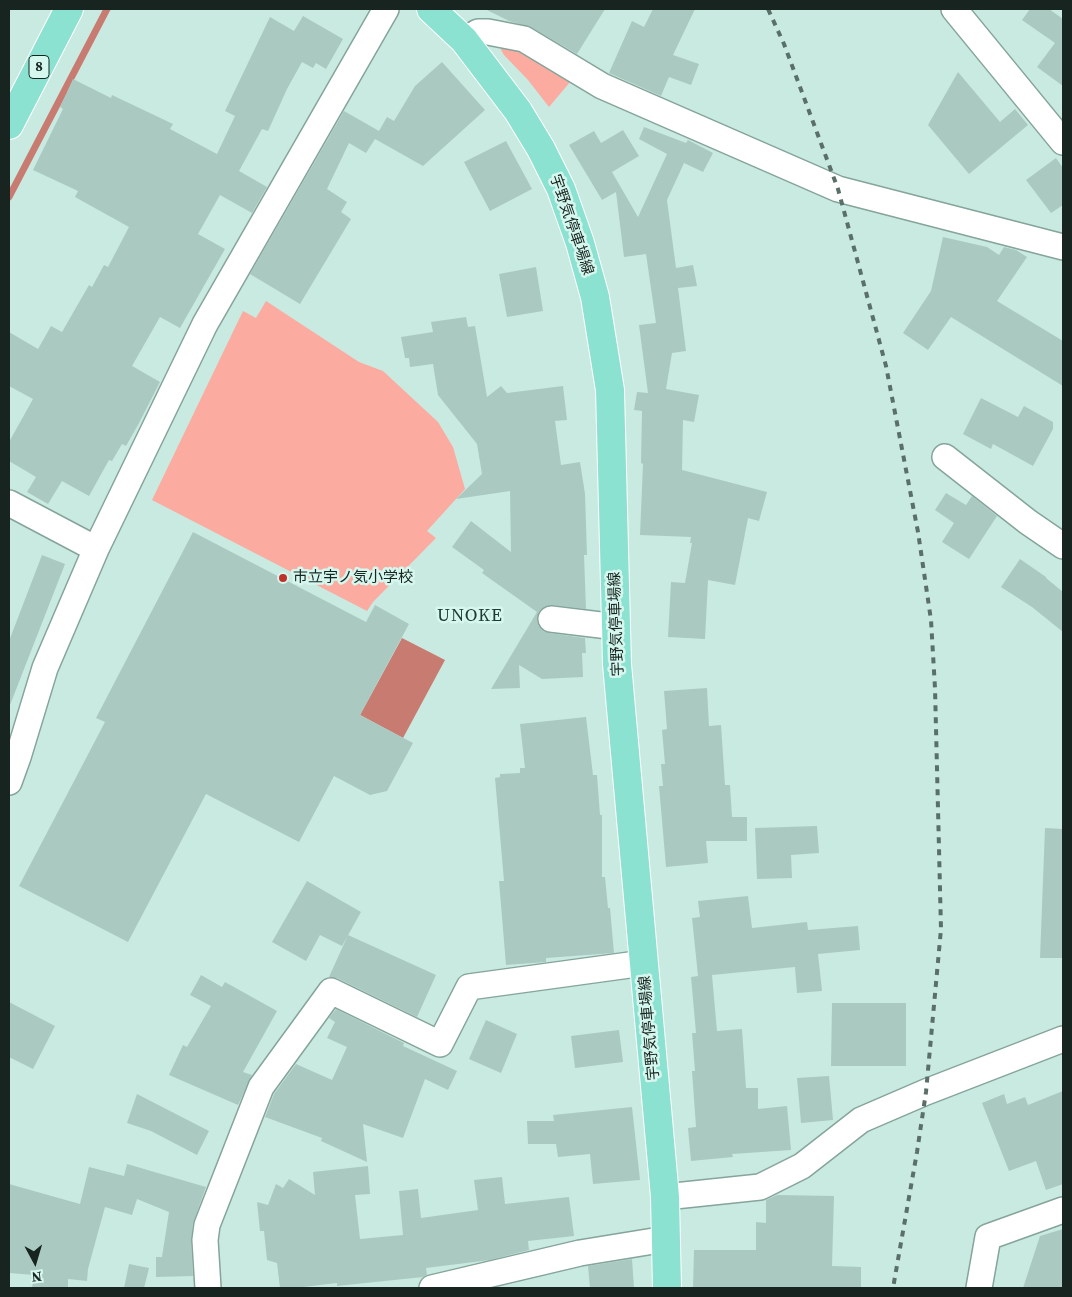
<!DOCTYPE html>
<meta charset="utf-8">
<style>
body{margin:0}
#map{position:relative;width:1072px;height:1297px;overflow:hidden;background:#c9eae0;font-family:"Source Serif 4",serif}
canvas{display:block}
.frame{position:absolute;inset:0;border:10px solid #172420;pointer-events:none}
.north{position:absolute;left:10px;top:1237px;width:50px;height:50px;-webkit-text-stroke:4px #d6f7ee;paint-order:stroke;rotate:174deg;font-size:14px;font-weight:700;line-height:20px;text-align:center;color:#172420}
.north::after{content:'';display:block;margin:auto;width:18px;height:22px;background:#172420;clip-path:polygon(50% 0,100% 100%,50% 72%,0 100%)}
</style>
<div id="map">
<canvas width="1072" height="1297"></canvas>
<div class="frame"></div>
<div class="north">N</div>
</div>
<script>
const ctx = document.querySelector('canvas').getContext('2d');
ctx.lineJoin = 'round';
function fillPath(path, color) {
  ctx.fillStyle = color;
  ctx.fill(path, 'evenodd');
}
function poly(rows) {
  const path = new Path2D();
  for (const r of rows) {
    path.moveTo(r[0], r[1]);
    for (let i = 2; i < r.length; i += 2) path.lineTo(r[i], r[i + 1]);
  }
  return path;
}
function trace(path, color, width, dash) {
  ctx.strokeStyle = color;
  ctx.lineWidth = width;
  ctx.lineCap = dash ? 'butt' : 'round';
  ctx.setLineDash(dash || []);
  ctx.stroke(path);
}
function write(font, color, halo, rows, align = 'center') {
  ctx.font = font + ' "Source Serif 4","Noto Sans JP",serif';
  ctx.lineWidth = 5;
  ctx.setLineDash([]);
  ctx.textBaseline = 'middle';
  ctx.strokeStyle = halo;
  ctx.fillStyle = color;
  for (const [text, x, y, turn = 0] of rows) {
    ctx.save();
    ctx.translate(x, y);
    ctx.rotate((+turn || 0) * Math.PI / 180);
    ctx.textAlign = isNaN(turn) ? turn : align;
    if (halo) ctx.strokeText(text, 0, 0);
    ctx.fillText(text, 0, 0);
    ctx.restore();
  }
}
fillPath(poly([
 [505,43,576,75,549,107,528,80,504,55,501,50,502,45],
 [266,301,359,362,383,371,438,422,453,447,465,489,427,531,436,538,373,602,367,611,152,500,243,311,256,318]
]), '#fbaba0');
fillPath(poly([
 [402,638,445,660,403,738,360,715]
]), '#c87b71');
trace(poly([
 [9,197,107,9]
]), '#c87b71', 7);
fillPath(poly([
 [485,9,605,9,577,54,531,27,509,21],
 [653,9,695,9,673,55,699,64,691,85,669,77,661,96,609,73,632,21,644,27],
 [1030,9,1049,9,1063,19,1063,86,1037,67,1055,43,1022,20],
 [303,16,343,39,326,69,316,63,313,68,302,62,287,89,268,131,262,129,239,171,267,187,252,213,220,195,198,234,225,249,180,328,160,317,132,366,160,382,138,425,126,446,122,444,112,461,109,460,89,496,62,481,48,504,27,492,36,477,9,461,9,442,33,399,9,386,9,332,38,349,51,326,62,332,89,285,92,287,104,265,108,267,129,227,75,197,78,191,33,170,63,109,60,107,73,79,111,98,112,95,173,124,170,129,217,154,235,116,225,111,270,17,294,31],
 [442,62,485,110,423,166,375,139,366,153,349,143,327,189,347,202,341,212,351,219,300,304,250,274,344,111,379,131,387,117,394,121,415,86],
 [958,72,1000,122,1015,109,1028,125,969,174,928,125],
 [644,127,686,143,688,140,713,153,703,172,684,163,667,200,676,268,693,265,697,286,678,288,686,351,672,353,666,389,699,395,694,422,683,420,682,470,767,492,759,521,748,518,735,585,708,580,705,639,668,637,671,582,685,583,692,543,690,543,691,537,640,535,643,464,641,463,642,411,634,410,637,392,648,393,639,325,656,323,646,254,624,257,616,192,602,200,569,145,594,131,601,143,623,130,639,156,612,172,638,217,667,154,639,139],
 [506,141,532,189,490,211,464,162],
 [1056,158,1063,168,1063,205,1051,213,1026,180],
 [943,237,987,247,999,255,1004,247,1016,250,1027,257,997,301,1063,341,1063,386,951,317,928,350,903,333,931,291],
 [536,267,543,311,507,317,499,274],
 [466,317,468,327,475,326,487,397,501,386,507,393,563,386,567,420,555,421,561,465,580,462,585,494,587,555,584,555,586,609,553,605,546,606,539,611,537,618,538,625,543,631,549,633,585,638,586,653,582,653,583,677,542,679,519,665,520,688,491,689,537,612,482,573,484,570,452,547,471,521,511,552,510,491,456,499,482,474,477,444,438,395,433,364,410,367,409,358,405,358,401,337,433,332,431,322],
 [981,398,1018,417,1024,406,1053,422,1053,429,1033,466,993,444,991,449,963,434],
 [946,493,966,505,972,496,997,516,969,559,942,542,954,523,935,510],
 [193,532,366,622,375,605,409,624,360,715,413,743,387,791,370,795,334,776,299,842,206,794,128,942,19,886,105,722,96,718],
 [42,555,65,564,10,705,9,705,9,641],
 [1020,559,1046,577,1046,578,1063,592,1063,632,1032,607,1001,587],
 [707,688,709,726,721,725,725,785,730,785,732,817,747,817,747,841,706,841,708,863,666,867,659,786,663,786,661,764,665,764,662,730,667,729,664,691],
 [586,717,593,775,597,775,600,815,602,815,602,877,605,877,608,908,610,908,614,953,546,958,546,962,506,965,499,881,504,881,495,778,500,777,500,774,520,773,520,768,525,768,520,724],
 [817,826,819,853,791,855,792,878,757,879,755,828],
 [1045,828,1063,829,1063,958,1040,958],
 [307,881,361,912,342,946,320,935,306,961,272,942],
 [748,896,752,928,807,922,808,930,858,926,860,950,818,954,822,991,797,993,795,967,712,975,717,1031,742,1029,746,1088,758,1088,758,1109,787,1106,791,1150,732,1154,733,1157,691,1161,688,1128,696,1127,692,1071,695,1071,692,1033,696,1033,691,977,698,976,692,918,700,917,698,901],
 [348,935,436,975,417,1017,337,978,329,977],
 [201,975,222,987,225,982,277,1011,243,1072,252,1075,238,1105,169,1075,183,1045,187,1047,211,1006,190,995],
 [9,1002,55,1026,33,1069,9,1057],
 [832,1003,906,1003,906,1066,831,1066],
 [336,1009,404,1043,403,1046,457,1071,448,1090,425,1079,403,1138,363,1124,367,1162,321,1141,322,1138,265,1117,274,1094,296,1064,332,1080,347,1047,327,1038,335,1022,329,1018],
 [486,1020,517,1034,501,1073,469,1059],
 [619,1030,623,1062,575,1068,571,1036],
 [829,1076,833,1120,801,1123,797,1078],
 [1063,1091,1063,1184,1046,1190,1036,1161,1009,1171,982,1103,1004,1094,1007,1104,1025,1097,1028,1105],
 [137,1094,209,1131,197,1155,151,1131,127,1123],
 [632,1107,640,1180,593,1184,590,1154,558,1157,556,1144,528,1144,527,1121,554,1121,553,1115],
 [127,1164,206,1187,193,1223,191,1241,193,1276,156,1277,156,1257,162,1257,169,1212,137,1199,132,1215,105,1207,88,1269,87,1281,68,1279,68,1288,32,1288,34,1275,9,1273,9,1184,80,1204,89,1167,124,1176],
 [368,1166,370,1194,355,1195,360,1239,403,1235,399,1191,418,1189,421,1218,478,1210,474,1180,502,1177,505,1204,569,1197,574,1236,528,1241,529,1250,490,1260,426,1268,427,1275,423,1277,337,1286,337,1283,295,1288,280,1288,277,1263,267,1260,264,1231,260,1231,257,1202,268,1205,276,1184,283,1188,289,1179,315,1195,313,1172],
 [777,1195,834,1196,832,1266,861,1267,861,1288,693,1288,694,1250,756,1250,756,1222,766,1223,766,1200],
 [1063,1229,1063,1288,1023,1288,1040,1236],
 [632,1259,634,1288,590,1288,588,1266],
 [129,1264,149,1268,144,1288,124,1288]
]), '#aacac1');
const minor = poly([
 [954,9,1063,142],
 [464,40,478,32,488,32,524,39,602,86,838,189,1063,247],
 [945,457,1028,522,1063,546],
 [9,503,96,549,45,668,18,757,9,782],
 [96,549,205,324,386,9],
 [551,619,617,627],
 [665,1197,760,1187,802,1166,861,1120,926,1092,1063,1039],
 [208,1288,205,1240,207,1225,261,1087,331,991,440,1044,469,987,644,963],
 [432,1288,580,1253,666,1239],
 [979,1288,988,1237,1063,1210]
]);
const major = poly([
 [431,9,464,40,518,111,541,149,561,189,580,243,595,297,610,390,617,664,665,1197,667,1288],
 [9,125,69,9]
]);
trace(minor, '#85a49b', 28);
trace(major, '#fff', 30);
trace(minor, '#fff', 25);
trace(major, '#8ce2d1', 28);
trace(poly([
 [768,9,784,44,838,189,886,366,918,532,931,620,935,688,941,929,926,1092,917,1152,893,1288]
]), '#5a6f69', 4, [6, 6]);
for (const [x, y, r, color] of [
 [283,578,5,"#bf3129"]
]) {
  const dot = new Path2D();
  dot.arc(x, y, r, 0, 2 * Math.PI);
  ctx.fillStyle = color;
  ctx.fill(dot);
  trace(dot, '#d6f7ee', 2);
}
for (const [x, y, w] of [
 [39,67,20]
]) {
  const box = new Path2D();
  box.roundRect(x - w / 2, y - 11.5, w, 23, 4);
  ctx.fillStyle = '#d6f7ee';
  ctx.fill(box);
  trace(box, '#172420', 1);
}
write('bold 14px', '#172420', null, [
 ["8",39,67]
]);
write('15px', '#172420', '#d6f7ee', [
 ["宇野気停車場線",571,225,71],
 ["宇野気停車場線",617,624,-92],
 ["宇野気停車場線",650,1028,-95]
]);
write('15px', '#172420', '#d6f7ee', [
 ["市立宇ノ気小学校",293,578]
], 'left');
ctx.letterSpacing = '1px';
write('18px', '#1d3932', '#d6f7ee', [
 ["UNOKE",470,616]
]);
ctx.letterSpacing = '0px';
</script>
